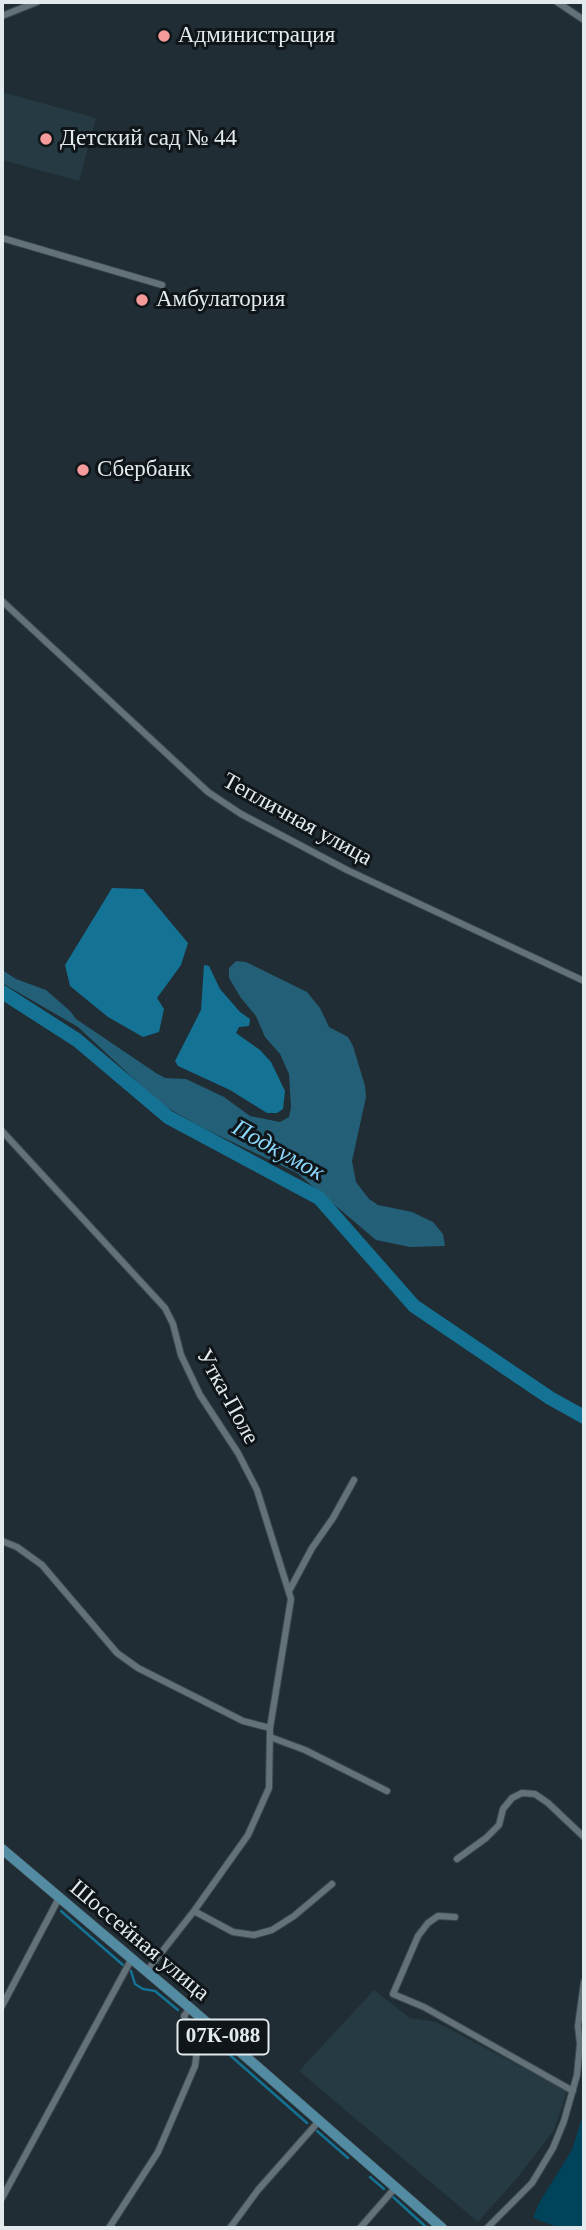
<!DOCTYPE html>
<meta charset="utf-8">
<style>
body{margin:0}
#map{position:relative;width:586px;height:2230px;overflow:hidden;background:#202d34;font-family:"Times New Roman",serif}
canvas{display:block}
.frame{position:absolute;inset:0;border:4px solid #e2eaee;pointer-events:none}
</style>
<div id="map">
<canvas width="586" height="2230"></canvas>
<div class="frame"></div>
</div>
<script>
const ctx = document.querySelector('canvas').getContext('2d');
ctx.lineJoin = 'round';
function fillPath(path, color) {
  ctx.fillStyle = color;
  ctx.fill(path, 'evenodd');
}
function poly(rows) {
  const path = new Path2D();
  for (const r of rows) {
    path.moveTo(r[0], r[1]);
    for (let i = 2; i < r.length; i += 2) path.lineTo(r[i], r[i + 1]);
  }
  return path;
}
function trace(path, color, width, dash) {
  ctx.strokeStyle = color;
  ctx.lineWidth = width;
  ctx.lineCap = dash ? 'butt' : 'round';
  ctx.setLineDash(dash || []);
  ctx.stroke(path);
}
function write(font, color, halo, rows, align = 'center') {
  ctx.font = font + ' "Times New Roman",serif';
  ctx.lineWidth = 6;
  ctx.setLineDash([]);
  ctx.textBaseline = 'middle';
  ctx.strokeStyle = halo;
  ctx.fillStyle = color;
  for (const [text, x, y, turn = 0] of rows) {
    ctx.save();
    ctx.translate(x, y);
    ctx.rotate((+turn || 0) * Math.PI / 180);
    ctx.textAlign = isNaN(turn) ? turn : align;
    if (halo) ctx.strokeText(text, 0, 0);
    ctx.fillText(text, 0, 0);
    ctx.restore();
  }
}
fillPath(poly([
 [2,92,96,118,79,181,2,160],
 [374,1990,410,2018,436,2022,567,2091,554,2130,518,2177,478,2222,299,2071]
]), '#253a42');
fillPath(poly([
 [583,2115,584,2228,560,2228,533,2218,539,2203,572,2150]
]), '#00445b');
fillPath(poly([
 [236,961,246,962,307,992,320,1008,329,1027,348,1037,353,1046,365,1086,366,1097,352,1161,356,1182,369,1199,378,1205,412,1212,433,1222,443,1234,445,1246,410,1247,376,1240,297,1173,203,1128,161,1104,78,1027,2,983,2,970,16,979,46,990,70,1011,76,1019,156,1073,165,1078,186,1079,224,1097,250,1116,280,1122,289,1117,291,1107,289,1074,280,1054,265,1037,256,1016,241,998,229,978,229,968]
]), '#245f78');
fillPath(poly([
 [112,888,143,889,188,943,181,965,157,998,164,1009,159,1032,143,1037,108,1017,70,986,65,965],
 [204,965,209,966,220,989,240,1012,250,1019,249,1026,239,1027,236,1033,260,1050,271,1062,285,1091,283,1109,277,1113,267,1113,230,1090,178,1066,175,1061,201,1010]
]), '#147294');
trace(poly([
 [61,1911,123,1965],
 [131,1971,135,1984,143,1989,155,1991,178,2010],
 [189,2019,307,2123],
 [317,2131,348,2158],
 [370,2177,384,2189],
 [392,2196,426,2227]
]), '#147294', 2.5);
trace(poly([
 [2,992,77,1040,168,1117,319,1198,414,1306,550,1398,584,1417]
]), '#147294', 14);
const minor = poly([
 [557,2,584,20],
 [2,16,37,2],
 [2,238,162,285],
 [2,601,208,792,241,814,347,870,584,981],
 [2,1131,165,1308,173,1324,181,1355,200,1395,238,1453,257,1490,291,1599,270,1728,269,1788,248,1835,194,1911,146,1972],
 [2,1541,17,1547,42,1565,117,1653,138,1668,243,1721,270,1728],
 [289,1591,312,1548,333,1518,354,1480],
 [270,1737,305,1750,387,1791],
 [457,1859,486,1838,499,1825,503,1809,512,1798,522,1793,535,1794,548,1803,584,1837],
 [194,1911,233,1932,254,1935,272,1930,294,1916,332,1884],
 [455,1917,438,1916,428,1923,418,1936,393,1994,424,2007,573,2091],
 [2,2006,59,1898],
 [2,2198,131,1960],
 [109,2228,158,2152,195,2066,197,2051,184,2016,190,2008],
 [230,2228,258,2190,319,2121],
 [360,2228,395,2188],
 [487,2228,532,2183,553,2148,564,2121,577,2075,580,2044,578,2026,584,1982]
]);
const primary = poly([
 [2,1849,190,2008,442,2228]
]);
trace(minor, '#3d494e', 8);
trace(primary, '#3d494e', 11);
trace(minor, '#637279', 6);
trace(primary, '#538ba3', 10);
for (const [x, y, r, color] of [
 [164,36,7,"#f59b9b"],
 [46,139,7,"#f59b9b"],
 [142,300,7,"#f59b9b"],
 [83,470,7,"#f59b9b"]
]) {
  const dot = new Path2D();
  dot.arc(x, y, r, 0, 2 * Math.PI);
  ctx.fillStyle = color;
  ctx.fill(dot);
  trace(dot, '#0f1518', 2.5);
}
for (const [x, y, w] of [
 [223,2037,91]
]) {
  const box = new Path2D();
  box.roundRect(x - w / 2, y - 17.5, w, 35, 5);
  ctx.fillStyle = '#0f1518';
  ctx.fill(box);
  trace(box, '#e2eaee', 2);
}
write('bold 21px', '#e2eaee', null, [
 ["07К-088",223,2037]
]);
write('23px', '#e2eaee', '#0f1518', [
 ["Администрация",178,36],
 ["Детский сад № 44",60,139],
 ["Амбулатория",156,300],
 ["Сбербанк",97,470]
], 'left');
write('23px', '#e2eaee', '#0f1518', [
 ["Тепличная улица",297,820,29],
 ["Утка-Поле",227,1397,61],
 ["Шоссейная улица",139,1941,40]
]);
write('italic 24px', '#8cd8fc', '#0f1518', [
 ["Подкумок",278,1151,29]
]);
</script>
